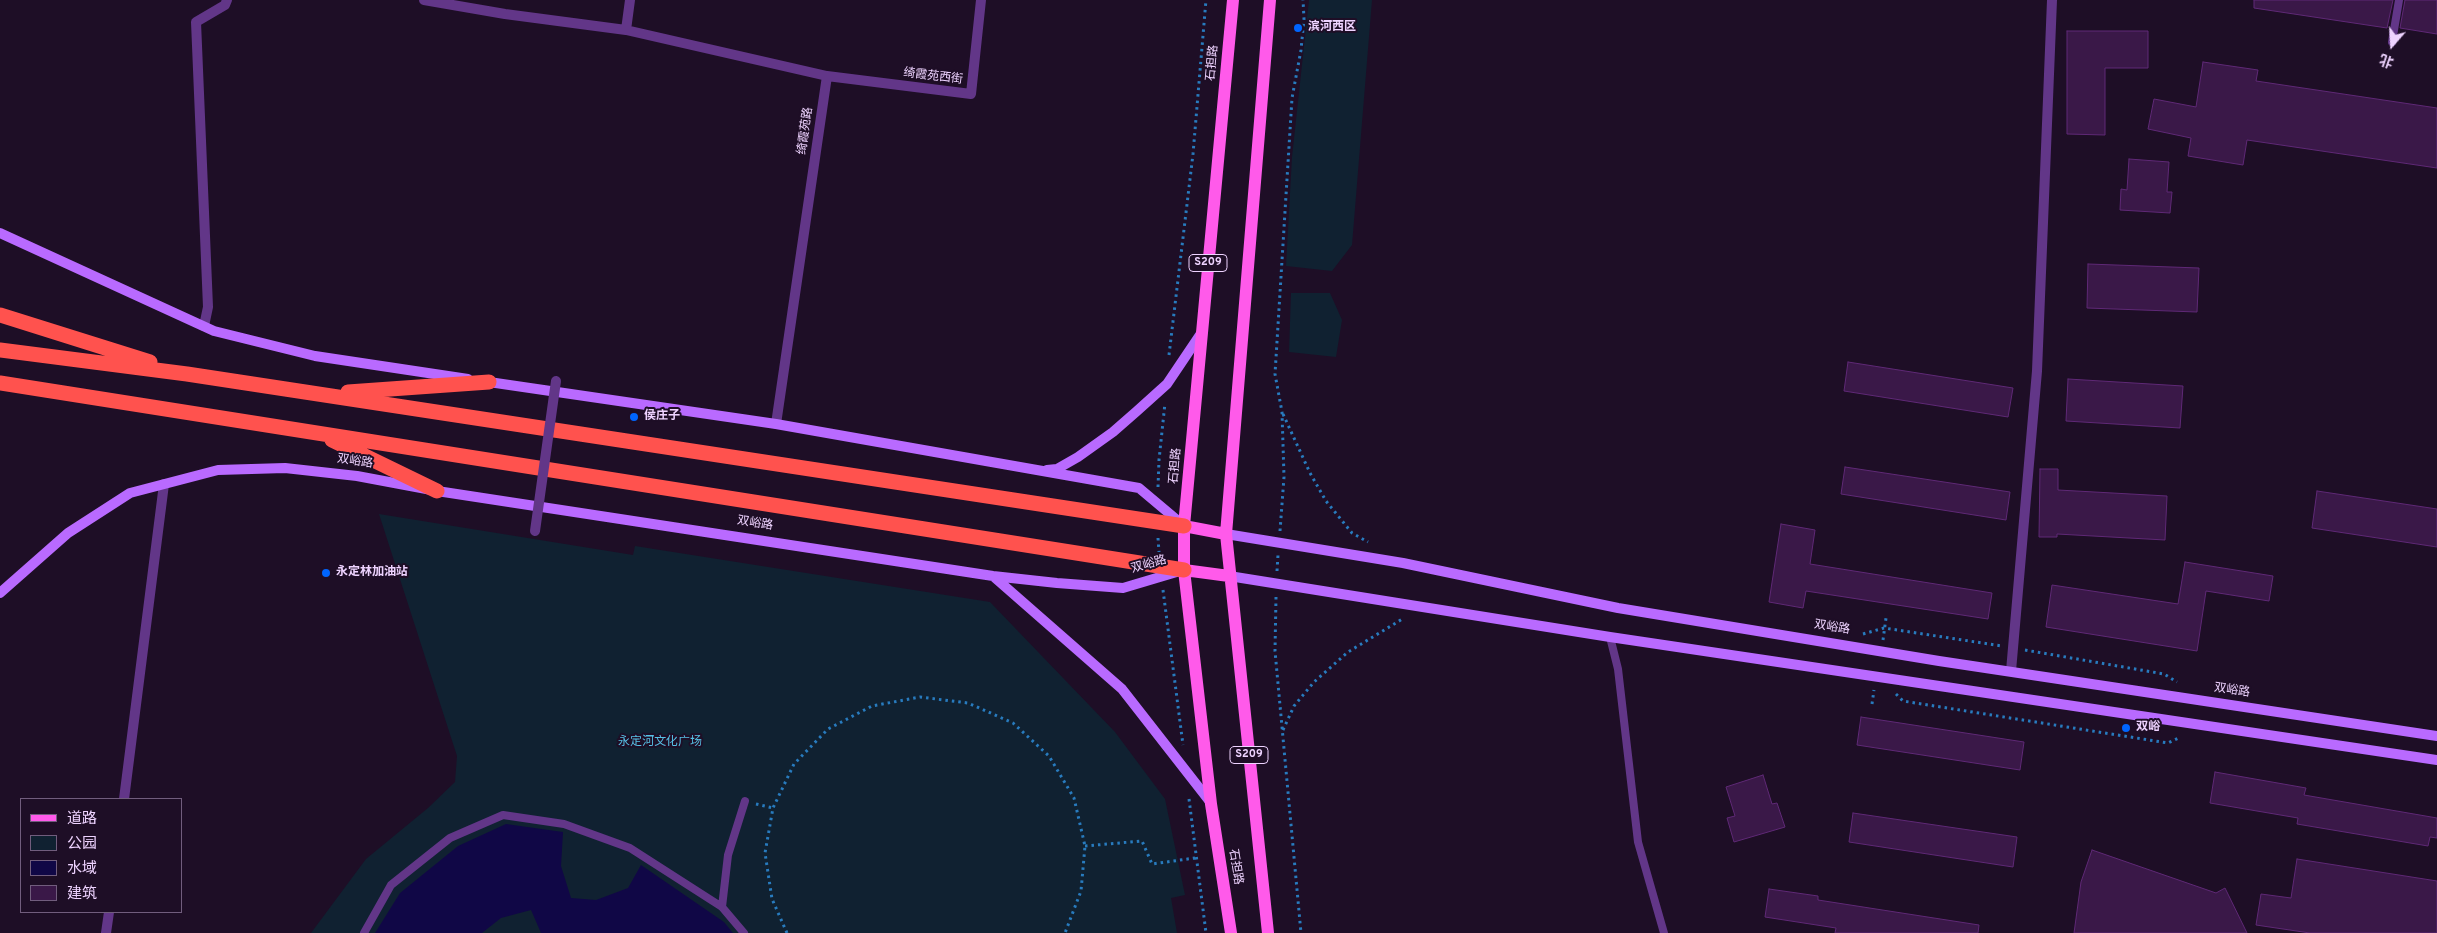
<!DOCTYPE html>
<meta charset="utf-8">
<style>
body{margin:0}
#map{position:relative;width:2437px;height:933px;overflow:hidden;background:#1e0e26;font-family:Overpass,"Noto Sans SC",sans-serif}
canvas{display:block}
.legend{position:absolute;left:20px;top:798px;width:162px;height:115px;box-sizing:border-box;background:#1e0e26;border:1px solid #715d7d;margin:0;padding:6px 9px;list-style:none;font-size:15px;color:#eed3ff}
.legend li{display:flex;align-items:center;gap:10px;height:25px}
.legend b{width:25px;border:1px solid #715d7d}
.north{position:absolute;left:2367px;top:20px;width:50px;height:50px;-webkit-text-stroke:4px #1e0e26;paint-order:stroke;rotate:199deg;font-size:14px;font-weight:700;line-height:20px;text-align:center;color:#eed3ff}
.north::after{content:'';display:block;margin:auto;width:18px;height:22px;background:#eed3ff;clip-path:polygon(50% 0,100% 100%,50% 72%,0 100%)}
</style>
<div id="map">
<canvas width="2437" height="933"></canvas>
<ul class="legend">
<li><b style="height:6px;background:#ff5aea"></b>道路</li>
<li><b style="height:14px;background:#102131"></b>公园</li>
<li><b style="height:14px;background:#100746"></b>水域</li>
<li><b style="height:14px;background:#3a1848"></b>建筑</li>
</ul>
<div class="north">北</div>
</div>
<script>
const ctx = document.querySelector('canvas').getContext('2d');
ctx.lineJoin = 'round';
function fillPath(path, color) {
  ctx.fillStyle = color;
  ctx.fill(path, 'evenodd');
}
function poly(rows) {
  const path = new Path2D();
  for (const r of rows) {
    path.moveTo(r[0], r[1]);
    for (let i = 2; i < r.length; i += 2) path.lineTo(r[i], r[i + 1]);
  }
  return path;
}
function trace(path, color, width, dash) {
  ctx.strokeStyle = color;
  ctx.lineWidth = width;
  ctx.lineCap = dash ? 'butt' : 'round';
  ctx.setLineDash(dash || []);
  ctx.stroke(path);
}
function write(font, color, halo, rows, align = 'center') {
  ctx.font = font + ' Overpass,"Noto Sans SC",sans-serif';
  ctx.lineWidth = 4;
  ctx.setLineDash([]);
  ctx.textBaseline = 'middle';
  ctx.strokeStyle = halo;
  ctx.fillStyle = color;
  for (const [text, x, y, turn = 0] of rows) {
    ctx.save();
    ctx.translate(x, y);
    ctx.rotate((+turn || 0) * Math.PI / 180);
    ctx.textAlign = isNaN(turn) ? turn : align;
    if (halo) ctx.strokeText(text, 0, 0);
    ctx.fillText(text, 0, 0);
    ctx.restore();
  }
}
fillPath(poly([
 [1309,0,1372,0,1352,245,1332,271,1286,266,1292,157],
 [1291,293,1330,293,1342,320,1336,357,1289,352],
 [379,514,633,555,635,546,990,602,1115,732,1165,799,1185,895,1171,898,1177,933,311,933,366,859,428,808,455,782,457,756]
]), '#102131');
fillPath(poly([
 [506,824,563,832,561,866,571,898,596,900,628,888,641,865,724,922,733,933,541,933,531,910,501,918,482,933,375,933,400,893,458,846]
]), '#100746');
const building = poly([
 [2254,0,2393,0,2387,28,2254,8,2254,0],
 [2405,0,2437,0,2437,34,2400,28,2405,0],
 [2067,31,2148,31,2148,68,2105,68,2105,135,2067,134,2067,31],
 [2203,62,2258,70,2256,81,2437,108,2437,168,2247,140,2243,165,2188,156,2191,138,2148,129,2154,99,2196,107,2203,62],
 [2129,159,2169,162,2167,192,2172,192,2170,213,2120,210,2121,189,2127,190,2129,159],
 [2088,264,2199,268,2197,312,2087,308,2088,264],
 [1848,362,2013,388,2008,417,1844,391,1848,362],
 [2068,379,2183,386,2180,428,2066,421,2068,379],
 [1845,467,2010,492,2006,520,1841,494,1845,467],
 [2040,469,2058,469,2058,490,2167,496,2165,540,2057,534,2057,537,2039,537,2040,469],
 [2317,491,2437,509,2437,547,2312,528,2317,491],
 [1781,524,1815,530,1810,564,1992,593,1988,619,1806,591,1803,608,1769,602,1781,524],
 [2185,562,2273,576,2269,601,2206,591,2197,651,2046,627,2052,585,2178,604,2185,562],
 [1861,717,2024,742,2020,770,1857,745,1861,717],
 [2215,772,2306,788,2304,795,2437,818,2437,838,2430,837,2428,846,2297,824,2298,818,2210,803,2215,772],
 [1763,775,1772,804,1777,803,1785,827,1734,842,1727,818,1735,816,1726,787,1763,775],
 [1853,813,2017,837,2013,867,1849,842,1853,813],
 [2092,850,2216,893,2225,888,2247,933,2074,933,2081,882,2092,850],
 [2297,859,2437,881,2437,933,2310,933,2256,925,2261,894,2291,898,2297,859],
 [1769,889,1818,896,1818,900,1979,925,1978,933,1835,933,1836,928,1765,917,1769,889]
]);
fillPath(building, '#3a1848');
trace(building, '#5f2976', 1);
trace(poly([
 [1169,355,1193,154,1206,0],
 [1283,414,1310,473,1326,501,1352,533,1368,542],
 [1158,487,1159,460,1165,403],
 [1280,531,1284,477,1282,412,1275,374,1292,98,1301,50,1304,19,1303,0],
 [1158,538,1159,552],
 [1277,571,1278,555],
 [1163,590,1183,745],
 [1276,597,1275,651,1301,933],
 [1863,634,1884,628,2002,646],
 [1883,640,1886,618],
 [2025,650,2164,674,2177,682],
 [1896,694,1903,701,2168,743,2181,737],
 [1872,704,1874,690],
 [1283,730,1294,706,1314,682,1348,652,1404,618],
 [1189,799,1206,933],
 [756,804,773,808],
 [1085,846,1142,841,1152,864,1195,858],
 [787,933,772,899,765,853,773,808,794,764,828,729,872,706,920,697,968,703,1013,723,1049,756,1074,798,1085,846,1081,891,1065,933]
]), '#287bbe', 3, [2.5, 4]);
trace(poly([
 [2392,42,2399,0],
 [1610,637,1618,669,1638,842,1664,933],
 [722,907,728,855,745,801],
 [364,933,391,885,450,838,503,815,564,824,630,848,722,907,744,933]
]), '#623688', 8);
trace(poly([
 [424,0,505,14,626,30],
 [630,0,626,30,827,76,776,424],
 [827,76,971,94,981,0],
 [204,326,208,307,196,22,225,5,227,0],
 [2011,671,2037,371,2052,0],
 [124,799,164,484],
 [106,933,109,912]
]), '#623688', 10);
trace(poly([
 [0,233,214,331,315,356,468,379],
 [482,381,776,424,1139,488,1183,525],
 [1047,470,1057,469,1078,457,1113,432,1137,411,1167,384,1202,332],
 [1226,534,1403,563,1618,608,1939,661,2437,736],
 [993,576,1122,689,1211,803],
 [1229,576,1610,637,2437,760],
 [0,593,68,533,130,493,218,470,285,468,357,476,437,491,993,576,1057,583,1123,588,1180,571]
]), '#b96aff', 10);
trace(poly([
 [1184,526,1226,534],
 [1184,570,1229,576],
 [1231,933,1211,804,1184,570,1184,526,1233,0],
 [1268,933,1226,534,1270,0]
]), '#ff5aea', 12);
trace(poly([
 [0,315,150,362],
 [0,350,187,374,1184,526],
 [0,383,1184,570],
 [348,392,489,382],
 [332,440,437,491]
]), '#ff524e', 15);
trace(poly([
 [535,531,556,381]
]), '#623688', 10);
for (const [x, y, r, color] of [
 [1298,28,5,"#0065fe"],
 [634,417,5,"#0065fe"],
 [326,573,5,"#0065fe"],
 [2126,728,5,"#0065fe"]
]) {
  const dot = new Path2D();
  dot.arc(x, y, r, 0, 2 * Math.PI);
  ctx.fillStyle = color;
  ctx.fill(dot);
  trace(dot, '#1e0e26', 2);
}
for (const [x, y, w] of [
 [1208,263,38],
 [1249,755,38]
]) {
  const box = new Path2D();
  box.roundRect(x - w / 2, y - 8.5, w, 17, 4);
  ctx.fillStyle = '#1e0e26';
  ctx.fill(box);
  trace(box, '#eed3ff', 1);
}
write('bold 11px', '#eed3ff', null, [
 ["S209",1208,263],
 ["S209",1249,755]
]);
write('bold 12px', '#eed3ff', '#1e0e26', [
 ["滨河西区",1308,28],
 ["侯庄子",644,417],
 ["永定林加油站",336,573],
 ["双峪",2136,728]
], 'left');
write('12px', '#eed3ff', '#1e0e26', [
 ["石担路",1213,63,-85],
 ["绮霞苑西街",933,77,7],
 ["绮霞苑路",806,131,-82],
 ["双峪路",355,462,8],
 ["石担路",1176,466,-85],
 ["双峪路",755,524,9],
 ["双峪路",1149,565,-16],
 ["双峪路",1832,628,9],
 ["双峪路",2232,691,8],
 ["石担路",1235,867,81]
]);
write('12px', '#57c2e6', '#1e0e26', [
 ["永定河文化广场",660,743]
]);
</script>
